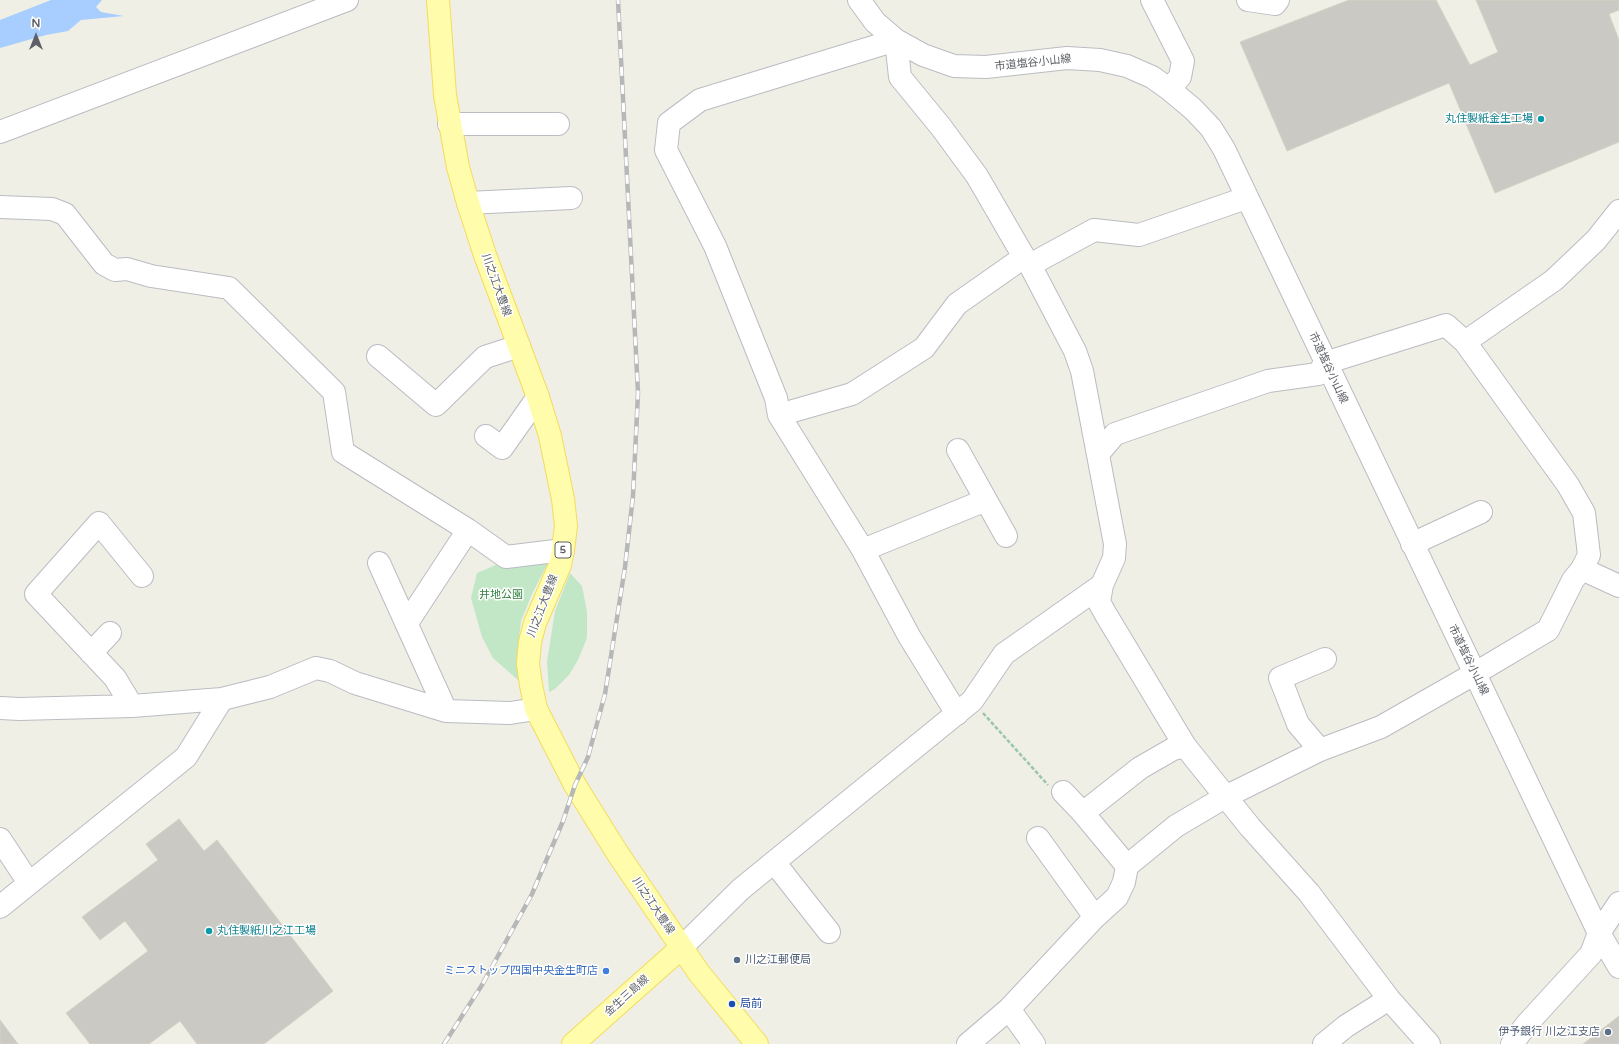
<!DOCTYPE html>
<meta charset="utf-8">
<style>
body{margin:0}
#map{position:relative;width:1619px;height:1044px;overflow:hidden;background:#f0efe6;font-family:"Varela Round",sans-serif}
canvas{display:block}
.north{position:absolute;left:16px;top:16px;width:40px;height:40px;-webkit-text-stroke:3px #fff;paint-order:stroke;rotate:0deg;font-size:11px;font-weight:700;line-height:16px;text-align:center;color:#5d6066}
.north::after{content:'';display:block;margin:auto;width:14px;height:18px;background:#5d6066;clip-path:polygon(50% 0,100% 100%,50% 72%,0 100%)}
</style>
<div id="map">
<canvas width="1619" height="1044"></canvas>
<div class="north">N</div>
</div>
<script>
const ctx = document.querySelector('canvas').getContext('2d');
ctx.lineJoin = 'round';
function fillPath(path, color) {
  ctx.fillStyle = color;
  ctx.fill(path, 'evenodd');
}
function poly(rows) {
  const path = new Path2D();
  for (const r of rows) {
    path.moveTo(r[0], r[1]);
    for (let i = 2; i < r.length; i += 2) path.lineTo(r[i], r[i + 1]);
  }
  return path;
}
function trace(path, color, width, dash) {
  ctx.strokeStyle = color;
  ctx.lineWidth = width;
  ctx.lineCap = dash ? 'butt' : 'round';
  ctx.setLineDash(dash || []);
  ctx.stroke(path);
}
function write(font, color, halo, rows, align = 'center') {
  ctx.font = font + ' "Varela Round","Noto Sans JP",sans-serif';
  ctx.lineWidth = 3;
  ctx.setLineDash([]);
  ctx.textBaseline = 'middle';
  ctx.strokeStyle = halo;
  ctx.fillStyle = color;
  for (const [text, x, y, turn = 0] of rows) {
    ctx.save();
    ctx.translate(x, y);
    ctx.rotate((+turn || 0) * Math.PI / 180);
    ctx.textAlign = isNaN(turn) ? turn : align;
    if (halo) ctx.strokeText(text, 0, 0);
    ctx.fillText(text, 0, 0);
    ctx.restore();
  }
}
fillPath(poly([
 [550,559,532,594,521,621,517,658,518,680,493,658,482,637,471,598,477,573,503,562],
 [570,573,582,586,587,611,587,638,578,660,569,675,555,689,549,692,547,662,555,611]
]), '#c2e7c7');
fillPath(poly([
 [51,0,102,0,96,7,101,12,124,16,81,20,68,31,46,35,0,48,0,20]
]), '#a7ceff');
const building = poly([
 [1349,0,1436,0,1470,65,1498,52,1476,0,1619,0,1619,10,1609,14,1619,40,1619,142,1495,193,1449,83,1287,151,1240,42,1349,0],
 [179,819,204,851,217,840,333,991,264,1044,197,1044,180,1021,149,1044,90,1044,66,1013,148,951,125,921,100,940,82,917,158,860,146,844,179,819],
 [1619,1016,1619,1044,1583,1044,1619,1016],
 [0,1020,18,1044,0,1044,0,1020]
]);
fillPath(building, '#cbc9c3');
trace(building, '#d5d2c4', 1);
const minor = poly([
 [859,0,875,22,896,40,923,55,954,66,986,67,1067,58,1100,60,1127,66,1152,77,1169,89,1193,109,1211,128,1224,149,1599,933,1619,967],
 [1152,0,1183,61,1180,77,1169,89],
 [1248,0,1275,4,1278,0],
 [449,124,558,124],
 [0,132,347,0],
 [468,203,571,198],
 [0,207,52,209,65,214,104,264,115,270,127,269,151,276,229,288,334,392,343,452,468,530,506,557,563,550],
 [1030,265,1094,230,1139,235,1246,198],
 [1465,342,1554,280,1596,240,1619,211],
 [378,356,436,405,485,357,519,346],
 [779,415,852,394,924,348,957,304,1024,257],
 [486,436,502,448,538,397],
 [958,450,1006,536],
 [1412,544,1481,512],
 [863,550,986,500],
 [379,563,446,711],
 [1582,569,1619,586],
 [407,623,468,530],
 [91,653,110,633],
 [132,706,115,678,36,594,99,523,142,576],
 [0,708,19,709,132,706,222,699,270,687,316,668,330,671,355,683,446,711,510,713,536,709],
 [957,714,909,636,863,550,779,415,776,398,715,246,666,150,669,123,700,100,896,40,900,77,941,127,977,176,1024,257,1030,265,1075,351,1082,371,1115,544,1114,558,1102,585,1099,602,1105,613,1185,746,1250,827,1309,893,1389,999,1429,1044],
 [1320,750,1298,724,1280,678,1325,659],
 [1063,792,1083,813,1127,866],
 [1083,813,1140,768,1173,749,1185,746],
 [1038,838,1095,917],
 [0,839,29,883],
 [774,862,829,932],
 [0,907,186,757,222,699],
 [681,948,741,889,972,701,1004,654,1102,585],
 [1009,1009,1034,1044],
 [968,1044,1009,1009,1095,917,1117,897,1124,882,1127,866,1176,826,1225,797,1320,750,1381,727,1474,674,1548,630,1573,580,1582,569,1589,555,1584,513,1568,485,1465,342,1446,325,1325,363,1318,374,1268,381,1115,434,1098,454],
 [1324,1044,1346,1026,1389,999],
 [1512,1044,1526,1025,1591,954,1599,933,1619,903]
]);
const major = poly([
 [438,0,445,95,458,167,468,203,485,255,538,397,550,436,563,499,566,526,563,550,560,565,535,623,530,642,528,664,531,685,536,709,575,785,618,854,699,973,757,1044],
 [573,1044,681,948]
]);
trace(minor, '#babcc2', 24);
trace(major, '#f4dc5b', 24);
trace(poly([
 [983,713,1048,785]
]), '#99c6ac', 2.5, [4, 2]);
trace(minor, '#fff', 22);
trace(major, '#fffcac', 22);
const rail = poly([
 [444,1044,482,985,532,894,563,821,575,785,588,757,605,694,625,567,633,496,638,393,618,0]
]);
trace(rail, '#b6b7b7', 4.5);
trace(rail, '#fff', 3, [9]);
for (const [x, y, r, color] of [
 [1541,119,4,"#0f9aa8"],
 [209,931,4,"#0f9aa8"],
 [737,960,4,"#5c6f8a"],
 [606,971,4,"#3f7fe0"],
 [732,1004,4,"#1a4fb4"],
 [1608,1032,4,"#5c6f8a"]
]) {
  const dot = new Path2D();
  dot.arc(x, y, r, 0, 2 * Math.PI);
  ctx.fillStyle = color;
  ctx.fill(dot);
  trace(dot, '#fff', 1.5);
}
for (const [x, y, w] of [
 [563,550,16]
]) {
  const box = new Path2D();
  box.roundRect(x - w / 2, y - 8, w, 16, 3);
  ctx.fillStyle = '#fff';
  ctx.fill(box);
  trace(box, '#5d6066', 1);
}
write('bold 10px', '#5d6066', null, [
 ["5",563,550]
]);
write('11px', '#5d6066', '#fff', [
 ["市道塩谷小山線",1033,63,-6],
 ["川之江大豊線",496,285,70],
 ["市道塩谷小山線",1328,368,65],
 ["川之江大豊線",543,606,-69],
 ["市道塩谷小山線",1468,660,64],
 ["川之江大豊線",653,906,56],
 ["金生三島線",627,996,-42]
]);
write('11px', '#0d838f', '#fff', [
 ["丸住製紙金生工場",1533,119],
 ["丸住製紙川之江工場",217,931,"left"]
], 'right');
write('11px', '#328140', '#fff', [
 ["井地公園",501,595]
]);
write('11px', '#4e5e75', '#fff', [
 ["川之江郵便局",745,960],
 ["伊予銀行 川之江支店",1600,1032,"right"]
], 'left');
write('11px', '#366cbe', '#fff', [
 ["ミニストップ四国中央金生町店",598,971]
], 'right');
write('11px', '#164399', '#fff', [
 ["局前",740,1004]
], 'left');
</script>
